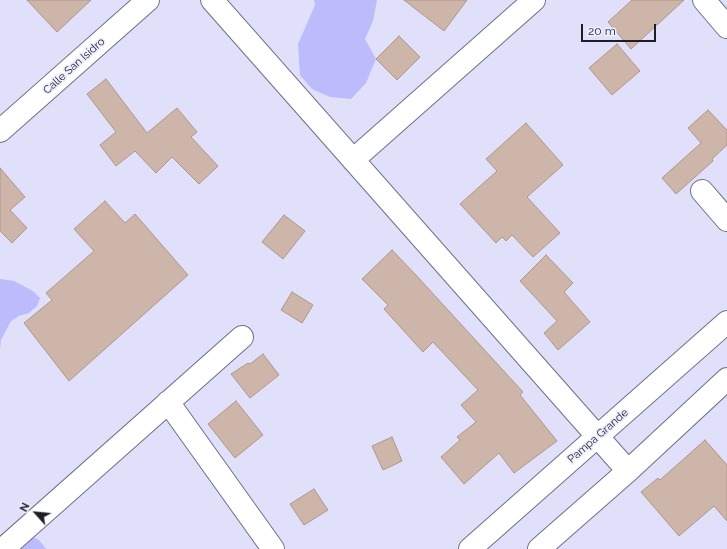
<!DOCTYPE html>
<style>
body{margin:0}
#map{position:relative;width:727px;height:549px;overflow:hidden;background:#e0e0fa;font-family:Raleway,sans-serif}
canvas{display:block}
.north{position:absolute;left:16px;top:493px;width:40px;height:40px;-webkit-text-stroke:3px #eeeffe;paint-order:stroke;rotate:297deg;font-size:11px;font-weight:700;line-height:16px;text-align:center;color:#1e1e27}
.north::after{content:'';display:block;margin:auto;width:14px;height:18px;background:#1e1e27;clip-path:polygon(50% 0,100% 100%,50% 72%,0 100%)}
.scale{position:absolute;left:581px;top:24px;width:75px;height:18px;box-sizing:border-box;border:2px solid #1e1e27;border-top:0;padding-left:5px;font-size:12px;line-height:14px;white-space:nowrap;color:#1e1e27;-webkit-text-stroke:3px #eeeffe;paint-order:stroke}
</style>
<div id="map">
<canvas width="727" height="549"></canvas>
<div class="north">N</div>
<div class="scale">20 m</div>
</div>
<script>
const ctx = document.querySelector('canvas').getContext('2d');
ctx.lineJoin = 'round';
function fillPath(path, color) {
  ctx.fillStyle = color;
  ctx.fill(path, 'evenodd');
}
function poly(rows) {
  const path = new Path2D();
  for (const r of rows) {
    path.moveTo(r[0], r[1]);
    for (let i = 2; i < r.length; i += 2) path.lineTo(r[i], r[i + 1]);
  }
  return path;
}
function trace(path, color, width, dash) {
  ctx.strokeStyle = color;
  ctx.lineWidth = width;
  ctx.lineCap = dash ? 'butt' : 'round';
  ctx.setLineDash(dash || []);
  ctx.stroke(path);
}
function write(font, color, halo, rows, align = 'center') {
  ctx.font = font + ' Raleway,sans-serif';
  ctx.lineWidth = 3.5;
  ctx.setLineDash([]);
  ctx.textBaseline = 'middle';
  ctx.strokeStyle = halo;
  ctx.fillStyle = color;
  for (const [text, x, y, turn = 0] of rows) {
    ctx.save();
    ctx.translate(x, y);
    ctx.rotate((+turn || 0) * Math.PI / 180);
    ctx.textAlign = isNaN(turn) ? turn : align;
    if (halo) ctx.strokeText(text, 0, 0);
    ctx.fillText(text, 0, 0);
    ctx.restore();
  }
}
fillPath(poly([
 [314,0,377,0,373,21,365,39,376,59,366,83,351,99,330,97,312,89,300,75,298,44,315,5],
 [0,279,14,281,33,291,40,298,37,306,29,313,19,316,11,321,1,340,0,349],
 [29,535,39,540,46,549,8,549]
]), '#bcbcfd');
const building = poly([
 [27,0,91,0,57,32,27,0],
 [404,0,467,0,444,31,404,0],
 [632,0,684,0,631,49,608,22,632,0],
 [399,36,420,57,397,80,376,59,399,36],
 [617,44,640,71,612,95,589,68,617,44],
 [106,79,147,133,177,108,197,132,191,137,218,166,199,184,172,157,156,173,135,151,116,166,100,145,116,132,87,94,106,79],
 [708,110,727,130,727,145,712,159,713,161,676,194,662,178,701,143,688,128,708,110],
 [526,123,563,165,527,197,560,233,533,257,512,235,506,241,502,237,496,243,460,204,497,171,486,159,526,123],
 [0,168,25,197,10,210,27,228,12,243,0,231,0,168],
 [105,201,125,223,135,214,188,275,69,381,24,323,52,300,46,293,94,251,74,229,105,201],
 [284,215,305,231,283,259,262,242,284,215],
 [392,250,415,274,523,392,520,395,557,441,514,473,499,453,464,484,441,457,460,440,457,437,476,422,461,405,478,390,433,342,423,352,384,309,388,305,362,279,392,250],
 [546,255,573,283,564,292,590,322,558,350,544,333,557,321,520,281,546,255],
 [292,292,313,305,302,323,281,310,292,292],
 [263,354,279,375,250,398,231,374,248,363,250,364,263,354],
 [236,401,263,435,235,458,208,424,236,401],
 [392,437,402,461,383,470,372,446,392,437],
 [705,440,727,465,727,521,714,506,679,536,641,492,658,478,660,480,705,440],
 [314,489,328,510,304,525,290,504,314,489]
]);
fillPath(building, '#ceb5a9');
trace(building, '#af968a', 1);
const minor = poly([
 [212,0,628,471],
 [704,0,727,27],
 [0,131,148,0],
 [353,160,534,0],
 [702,191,727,220],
 [168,402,273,549],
 [3,549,242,337],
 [470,549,727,322],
 [539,549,628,471,727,379]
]);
trace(minor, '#6f7086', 24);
trace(minor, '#fff', 22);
write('11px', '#1e1e27', '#eeeffe', [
 ["Calle San Isidro",74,66,-42],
 ["Pampa Grande",598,436,-41]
]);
</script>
